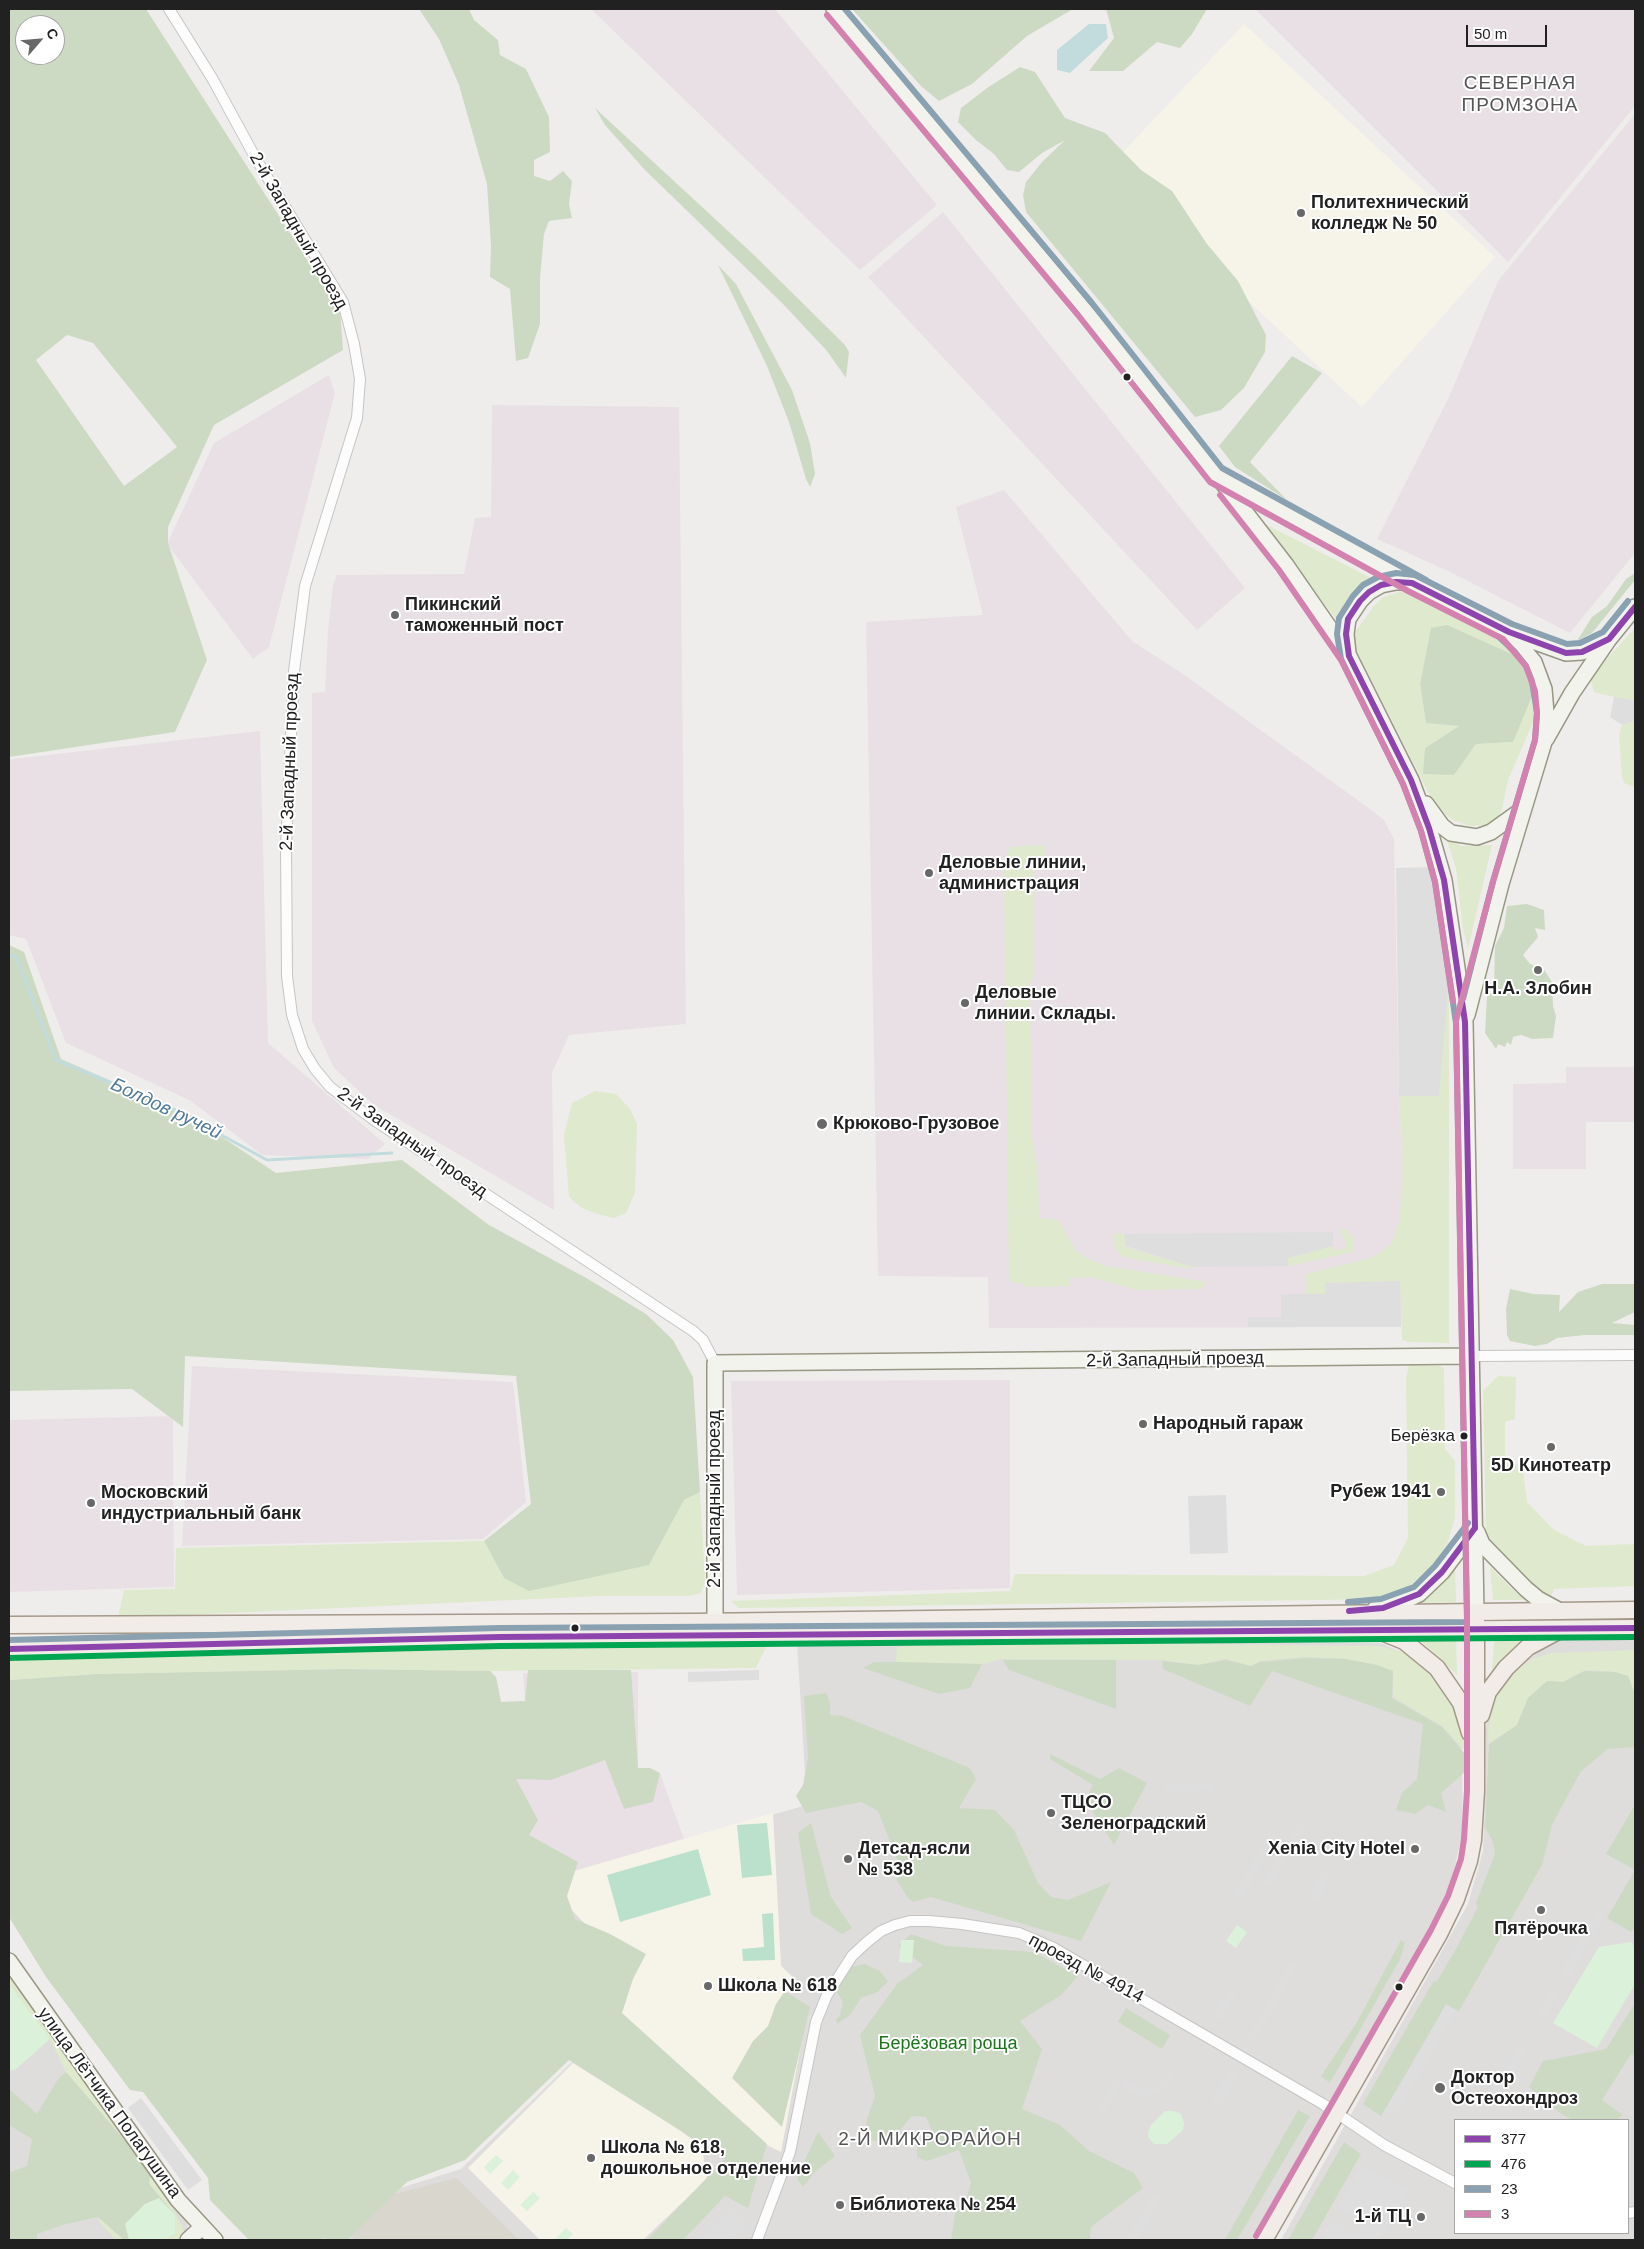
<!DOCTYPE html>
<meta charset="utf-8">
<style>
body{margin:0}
#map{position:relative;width:1644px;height:2249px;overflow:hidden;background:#efedeb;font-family:Helvetica,sans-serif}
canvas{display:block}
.frame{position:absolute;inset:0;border:10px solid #212121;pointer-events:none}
.legend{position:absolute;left:1454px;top:2119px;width:175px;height:115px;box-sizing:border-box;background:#fff;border:1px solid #a6a6a6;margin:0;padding:6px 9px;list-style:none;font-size:15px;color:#212121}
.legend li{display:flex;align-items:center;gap:10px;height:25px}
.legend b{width:25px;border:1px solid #a6a6a6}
.north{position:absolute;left:15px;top:15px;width:50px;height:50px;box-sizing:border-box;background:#fff;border:1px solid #a6a6a6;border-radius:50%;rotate:63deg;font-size:14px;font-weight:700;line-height:20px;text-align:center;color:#212121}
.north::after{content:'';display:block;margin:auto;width:18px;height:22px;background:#696868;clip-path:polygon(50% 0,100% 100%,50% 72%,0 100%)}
.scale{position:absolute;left:1466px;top:25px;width:81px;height:22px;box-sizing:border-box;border:2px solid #212121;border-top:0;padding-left:6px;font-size:15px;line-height:18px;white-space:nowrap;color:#212121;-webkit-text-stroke:4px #fff;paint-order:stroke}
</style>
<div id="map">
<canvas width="1644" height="2249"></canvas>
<div class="frame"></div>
<ul class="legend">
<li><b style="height:6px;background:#8e44ad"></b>377</li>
<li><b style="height:6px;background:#00a651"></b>476</li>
<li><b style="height:6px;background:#8aa1b1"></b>23</li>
<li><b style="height:6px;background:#d382af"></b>3</li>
</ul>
<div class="north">С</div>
<div class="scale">50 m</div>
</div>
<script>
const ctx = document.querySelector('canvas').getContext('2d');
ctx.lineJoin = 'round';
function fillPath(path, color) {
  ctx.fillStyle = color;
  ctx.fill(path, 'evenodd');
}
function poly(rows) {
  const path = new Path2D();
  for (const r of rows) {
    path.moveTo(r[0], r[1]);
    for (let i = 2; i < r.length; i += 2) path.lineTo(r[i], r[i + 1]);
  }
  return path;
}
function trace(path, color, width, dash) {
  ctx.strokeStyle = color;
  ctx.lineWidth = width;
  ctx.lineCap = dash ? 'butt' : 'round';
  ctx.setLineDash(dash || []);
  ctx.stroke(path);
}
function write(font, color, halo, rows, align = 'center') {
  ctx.font = font + ' Helvetica,sans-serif';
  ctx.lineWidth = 4;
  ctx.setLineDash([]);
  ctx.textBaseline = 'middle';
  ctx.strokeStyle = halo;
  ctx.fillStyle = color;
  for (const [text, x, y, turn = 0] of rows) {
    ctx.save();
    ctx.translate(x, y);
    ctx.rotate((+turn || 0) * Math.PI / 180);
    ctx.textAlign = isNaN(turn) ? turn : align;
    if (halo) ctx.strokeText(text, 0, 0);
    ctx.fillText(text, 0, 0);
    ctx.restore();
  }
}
fillPath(poly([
 [1571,1636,1635,1637,1635,2240,1281,2240,1468,1904,1483,1851,1486,1774,1485,1731,1491,1706,1510,1678,1529,1659,1551,1643],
 [1455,2120,1628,2120,1628,2233,1455,2233],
 [797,1643,1380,1643,1402,1652,1461,1714,1463,1830,1454,1870,1440,1911,1252,2240,295,2240,375,2196,461,2169,573,2061,532,1882,807,1805],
 [9,1964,188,2220,187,2234,181,2240,9,2240]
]), '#dedddc');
fillPath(poly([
 [591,9,775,9,937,205,860,270],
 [1255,9,1635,9,1635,106,1508,262],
 [1635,114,1635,553,1570,633,1448,571,1377,539,1449,397,1498,281],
 [943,212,1245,588,1197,630,868,277],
 [329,375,335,393,269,647,253,659,167,544,214,443],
 [492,405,679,407,686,1024,569,1035,552,1073,554,1210,374,1105,334,1068,312,1021,312,693,325,692,328,630,333,585,337,575,464,574,475,518,491,517],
 [1004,490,1132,641,1186,676,1374,812,1384,820,1394,839,1399,1096,1402,1157,1401,1327,989,1328,988,1277,878,1276,866,622,983,615,956,507],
 [260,731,268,1043,385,1144,368,1159,262,1155,191,1101,66,1043,26,939,9,935,9,762,12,759],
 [1566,1067,1635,1067,1635,1122,1586,1122,1586,1169,1513,1169,1513,1084,1566,1083],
 [192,1366,513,1382,526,1502,483,1539,182,1546],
 [1010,1380,1010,1588,737,1595,731,1381],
 [173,1416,174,1587,9,1592,9,1420],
 [638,1672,638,1768,650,1768,660,1773,684,1839,490,1895,422,1675,496,1677,501,1702,525,1701,523,1673]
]), '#e8e0e5');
fillPath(poly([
 [1244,24,1495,257,1362,407,1107,169],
 [773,1813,781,1966,795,1979,787,1994,808,2008,781,2152,587,2056,633,1974,543,1880],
 [573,2063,677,2128,702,2147,707,2179,643,2240,540,2240,468,2168]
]), '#f6f4e9');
fillPath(poly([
 [456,2178,519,2240,356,2240,341,2226,387,2196]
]), '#d8d6cd');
fillPath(poly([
 [1263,523,1373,579,1359,588,1351,597,1339,623],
 [1403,591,1494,638,1527,658,1534,667,1540,706,1508,780,1502,809,1497,820,1486,825,1470,826,1453,820,1435,806,1354,645,1355,632,1374,606,1383,597],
 [1431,629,1513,742,1476,744,1454,775,1425,748,1459,726,1426,723,1420,684],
 [1635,628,1635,700,1614,697,1594,692,1590,677],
 [1635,721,1635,787,1624,783,1622,777,1619,735,1622,725],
 [1445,834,1461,846,1492,845,1468,949,1463,929,1456,868],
 [1045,845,1045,856,1034,862,1034,975,1030,981,1032,1139,1038,1171,1039,1218,1058,1220,1076,1251,1090,1260,1106,1266,1206,1282,1202,1289,1137,1290,1091,1277,1070,1278,1070,1286,1025,1287,1024,1283,1014,1283,1009,1280,1004,862,1010,847],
 [1449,980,1449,1343,1408,1342,1402,1340,1400,1281,1326,1283,1325,1294,1306,1294,1305,1274,1371,1258,1380,1253,1391,1244,1400,1219,1402,1158,1399,1096,1438,1095],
 [595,1091,616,1094,630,1109,637,1124,635,1193,626,1213,614,1218,597,1214,582,1208,569,1197,564,1135,572,1103],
 [1340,1229,1346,1229,1354,1239,1353,1252,1288,1266,1288,1258,1333,1246,1334,1250,1345,1249,1345,1242],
 [1113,1233,1124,1234,1126,1247,1193,1267,1192,1269,1122,1257,1114,1247],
 [1409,1365,1439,1366,1444,1368,1445,1449,1455,1461,1455,1517,1448,1542,1437,1561,1402,1593,1387,1599,739,1608,731,1601,1010,1591,1015,1574,1364,1576,1394,1565,1408,1538,1406,1378],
 [1498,1376,1516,1377,1515,1419,1505,1422,1505,1463,1522,1464,1527,1502,1554,1530,1586,1546,1635,1544,1635,1586,1554,1589,1549,1601,1496,1550,1486,1532,1483,1391],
 [700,1492,705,1582,701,1593,688,1596,601,1596,118,1618,124,1590,175,1589,176,1548,484,1541,504,1578,649,1565,684,1500],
 [1455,1565,1456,1602,1420,1603],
 [1490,1567,1507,1584,1524,1600,1493,1600],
 [1499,1637,1529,1637,1492,1670,1494,1640],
 [1456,1639,1457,1675,1420,1640],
 [989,1642,1380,1646,1402,1652,1419,1663,1447,1689,1462,1714,1465,1751,1442,1726,1393,1697,1393,1671,1377,1665,1346,1659,1305,1657,1260,1661,1251,1666,1226,1659,1198,1665,1161,1660,1002,1659,982,1664,896,1662,897,1647],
 [766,1647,756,1668,490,1671,344,1669,97,1674,9,1680,9,1659,421,1648],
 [1635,1650,1635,1693,1628,1676,1615,1672,1585,1670,1563,1682,1547,1681,1528,1698,1517,1725,1489,1744,1488,1729,1494,1696,1510,1675,1532,1659,1551,1653],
 [9,1974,151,2167,185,2232,177,2240,165,2240,175,2234,175,2215,149,2184,151,2171,66,2072,50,2039,9,1984],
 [99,2217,124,2240,116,2240,99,2222]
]), '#dee9cd');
fillPath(poly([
 [9,9,146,9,340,311,343,350,214,425,168,527,168,543,207,660,175,732,9,757],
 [25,25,55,25,55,55,25,55],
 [67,335,93,343,177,447,124,486,36,360],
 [419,9,469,9,474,20,498,40,500,55,526,69,549,117,550,152,534,160,534,176,550,181,563,171,572,181,569,204,572,218,549,221,544,234,540,278,540,324,528,358,516,361,510,289,490,277,491,246,487,184,459,85,439,39],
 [852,9,1073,9,1027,36,972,84,939,101,921,86],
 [1106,9,1207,9,1192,34,1180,48,1157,42,1123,71,1089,71,1114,38],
 [1020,67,1035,72,1065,118,1105,133,1141,170,1172,191,1207,244,1238,281,1266,335,1265,352,1244,388,1221,410,1195,417,1026,212,1023,195,1026,182,1042,162,1065,140,1042,153,1019,172,1007,170,994,154,976,140,958,122,961,108,987,88],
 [595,108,754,255,845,345,849,352,846,378,827,351,783,304,644,169,605,125],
 [718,265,736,284,792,390,810,443,815,474,810,487,806,479,789,422,767,366],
 [1292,356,1322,373,1250,462,1287,500,1235,467,1219,446],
 [1635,573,1635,580,1592,633,1577,641,1592,617,1607,606,1626,579],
 [1447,625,1525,660,1532,696,1513,742,1476,744,1454,775,1423,774,1425,748,1459,726,1426,723,1420,684,1431,628],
 [1527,904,1544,910,1545,930,1535,928,1538,937,1523,955,1530,964,1543,968,1552,982,1553,1006,1556,1016,1553,1038,1532,1039,1521,1035,1513,1037,1511,1045,1507,1042,1505,1047,1498,1044,1496,1049,1485,1033,1487,996,1494,991,1495,946,1504,928,1507,906],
 [9,945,24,952,61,1059,189,1115,276,1173,402,1160,489,1225,588,1279,646,1314,673,1340,693,1377,700,1492,684,1500,649,1565,529,1591,504,1578,484,1541,531,1504,516,1376,185,1356,183,1427,132,1389,9,1391],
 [1602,1284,1635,1284,1635,1312,1612,1323,1635,1325,1635,1335,1585,1335,1557,1338,1547,1344,1535,1346,1510,1341,1507,1335,1506,1309,1510,1289,1533,1294,1560,1295,1559,1312,1578,1292],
 [1305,1658,1346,1659,1377,1665,1393,1671,1392,1698,1442,1727,1465,1754,1466,1771,1441,1793,1446,1812,1428,1805,1415,1814,1396,1810,1402,1793,1417,1779,1423,1724,1272,1671,1250,1706,1163,1669,1162,1661,1198,1665,1226,1660,1251,1666,1260,1662],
 [1003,1660,1116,1660,1116,1709,1009,1670],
 [874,1662,896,1662,982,1664,970,1688,939,1694,863,1668],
 [344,1669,490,1671,496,1677,501,1702,525,1701,528,1670,631,1670,638,1768,650,1768,660,1773,653,1802,624,1809,605,1760,551,1780,516,1779,538,1820,529,1835,578,1862,567,1896,575,1919,610,1934,646,1954,633,1979,622,2013,767,2144,748,2208,725,2196,683,2240,647,2240,725,2159,569,2060,465,2160,407,2182,347,2240,328,2240,324,2237,321,2240,249,2240,210,2200,208,2178,143,2092,130,2090,46,1977,9,1917,9,1680,97,1674],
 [1585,1671,1615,1672,1628,1676,1635,1695,1635,1747,1608,1749,1581,1771,1552,1825,1542,1865,1459,2011,1446,2005,1381,2116,1363,2104,1433,1982,1437,1981,1457,1947,1478,1907,1476,1903,1495,1854,1493,1842,1485,1827,1489,1744,1517,1725,1528,1698,1547,1681,1563,1682],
 [826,1693,830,1703,830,1715,843,1716,970,1768,976,1779,959,1808,995,1810,1014,1830,1038,1883,1051,1897,1068,1900,1111,1882,1081,1941,931,1897,913,1902,907,1897,897,1880,900,1867,878,1811,861,1802,806,1813,796,1796,803,1785,808,1758,804,1696],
 [1050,1754,1100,1779,1119,1768,1147,1783,1114,1845,1085,1799,1093,1785,1050,1759],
 [1633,1808,1635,1808,1635,1928,1631,1932,1607,1918,1635,1870,1606,1854],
 [811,1823,831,1897,852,1928,842,1934,811,1914,798,1833],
 [911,1934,946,1946,1034,1952,1078,1976,1061,1995,1020,2021,1042,2049,1022,2109,1060,2125,1089,2151,1134,2173,1143,2188,1091,2227,1090,2240,951,2240,955,2214,966,2200,971,2183,959,2150,927,2161,917,2157,917,2143,932,2131,926,2117,912,2116,888,2143,869,2140,866,2122,875,2096,860,2035,898,1983,923,1965,898,1946],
 [1401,1940,1405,1943,1400,1959,1330,2083,1321,2076,1357,2022],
 [865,1964,880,1971,888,1982,877,1992,861,1998,850,2015,837,2024,836,2020,840,2015,843,2002,836,1991,850,1967],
 [785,1991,810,2007,782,2127,732,2078,753,2041,768,2026,776,2004],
 [1635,2003,1635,2056,1631,2054,1602,2100,1623,2115,1616,2120,1572,2120,1560,2113,1529,2087,1543,2061,1606,2049],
 [1126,2008,1170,2035,1162,2049,1118,2022],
 [66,2072,151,2171,149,2184,175,2215,175,2234,165,2240,124,2240,98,2217,66,2224,37,2234,37,2240,9,2240,10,2172,27,2166,32,2139,9,2125,9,2089,37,2114,58,2079],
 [1298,2110,1310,2116,1237,2240,1225,2240],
 [818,2132,835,2156,815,2172,803,2187,797,2179,799,2172],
 [1344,2142,1361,2154,1312,2240,1288,2240]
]), '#cddac3');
fillPath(poly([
 [1237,1925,1247,1932,1236,1948,1226,1941],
 [901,1940,914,1940,912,1963,899,1962],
 [1632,1942,1635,1952,1635,1984,1597,2048,1553,2023,1599,1947],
 [9,1984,50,2039,15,2070,9,2070],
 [1165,2111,1173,2111,1181,2114,1184,2123,1183,2130,1167,2144,1154,2144,1149,2138,1148,2133,1151,2125],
 [496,2155,503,2161,490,2174,484,2167],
 [513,2170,520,2177,508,2190,501,2183],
 [533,2192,540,2198,527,2211,520,2205],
 [159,2198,175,2215,175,2234,165,2240,129,2240,125,2224,145,2204],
 [566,2228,573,2234,567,2240,554,2240]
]), '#dcf1da');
fillPath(poly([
 [767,1823,772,1875,742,1878,737,1825],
 [698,1849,711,1895,620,1922,607,1875],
 [773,1913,775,1960,743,1961,742,1949,764,1947,762,1914]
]), '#bbe1cd');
fillPath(poly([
 [1614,697,1635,700,1635,721,1622,725,1610,717],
 [1431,867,1449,980,1439,1096,1399,1096,1396,868],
 [1333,1232,1333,1246,1288,1258,1288,1266,1193,1267,1126,1246,1124,1234],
 [1400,1281,1401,1327,1248,1327,1248,1317,1281,1317,1281,1294,1325,1294,1325,1283],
 [1226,1495,1228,1553,1190,1554,1188,1496],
 [759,1670,759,1680,688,1682,688,1672],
 [1213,1783,1213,1790,1166,1791,1166,1784],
 [1298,1821,1306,1825,1270,1887,1263,1883],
 [1269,1831,1276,1835,1243,1898,1235,1895],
 [1323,1872,1330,1876,1317,1902,1309,1898],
 [1597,1910,1605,1915,1569,1977,1560,1972],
 [1290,1963,1297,1966,1254,2043,1247,2040],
 [1229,1990,1236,1994,1220,2021,1213,2017],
 [1550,1991,1558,1996,1546,2017,1538,2013],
 [1446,2004,1456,2010,1395,2117,1385,2112],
 [1519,2045,1527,2050,1492,2110,1484,2106],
 [1229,2070,1237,2075,1220,2105,1212,2100],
 [1169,2072,1176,2075,1168,2087,1157,2094,1140,2096,1121,2087,1125,2080,1141,2088,1154,2087,1163,2081],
 [1113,2080,1120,2084,1103,2114,1096,2111],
 [141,2098,202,2180,188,2190,128,2108],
 [1362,2165,1408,2191,1380,2240,1320,2240,1331,2220,1357,2235,1364,2222,1338,2207],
 [1153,2193,1162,2198,1138,2240,1127,2240],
 [730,2207,748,2225,733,2240,698,2240]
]), '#dfdede');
fillPath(poly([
 [1089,24,1106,24,1108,38,1070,73,1057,70,1057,50]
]), '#c2dcde');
trace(poly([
 [9,955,16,957,56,1060,170,1107,267,1160,392,1153]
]), '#c2dcde', 3);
const street = poly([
 [169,9,212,78,255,157,343,302,354,344,360,379,357,418,305,586,294,671,286,847,287,976,292,1015,303,1049,315,1069,330,1087,374,1120,693,1331,703,1340,715,1363],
 [1473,1356,1635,1355],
 [1628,2213,1635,2212],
 [757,2240,790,2152,816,2022,827,1995,852,1956,867,1942,881,1931,895,1925,910,1921,929,1921,962,1924,1019,1933,1052,1947,1323,2104,1384,2145,1455,2183]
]);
const secondary = poly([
 [834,9,1158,399,1286,565,1349,656,1411,780,1429,828,1444,880,1465,1022,1476,1612],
 [1223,479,1412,583,1509,632,1534,662,1544,689,1546,713,1544,742,1501,884,1467,1015],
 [1513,634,1566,653,1582,652,1606,641],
 [1348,653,1346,634,1348,619,1360,601,1369,592,1381,585,1396,582,1411,582],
 [1546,739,1572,693,1609,639,1635,607],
 [1426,804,1442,826,1451,833,1477,837,1491,832,1523,809],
 [1477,1532,1482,1544,1526,1589,1538,1599,1560,1611],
 [1375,1609,1402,1602,1419,1594,1442,1572,1475,1528],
 [715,1634,715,1363,1473,1356],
 [9,1961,178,2200,215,2240],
 [188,2240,202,2227]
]);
const primary = poly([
 [9,1625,695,1622,1635,1610],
 [1384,1633,1404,1641,1437,1668,1461,1703,1470,1733],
 [9,1649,500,1637,1635,1628],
 [1481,1715,1488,1692,1506,1668,1528,1647,1558,1631],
 [1264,2240,1439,1934,1456,1899,1469,1861,1473,1840,1476,1791,1476,1620]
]);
trace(street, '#c5c4c3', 12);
trace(secondary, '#989784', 18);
trace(primary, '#a49889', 19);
trace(street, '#fdfcfc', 10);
trace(secondary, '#f3f3ed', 15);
trace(primary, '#f1ece8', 16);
trace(poly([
 [1475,1528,1465,1022,1444,880,1429,828,1411,780,1349,656,1346,634,1348,619,1360,601,1369,592,1381,585,1396,582,1412,583,1509,632,1566,653,1582,652,1609,639,1635,607],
 [1349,1611,1383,1608,1419,1594,1442,1572,1475,1528],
 [9,1649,500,1637,1635,1628]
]), '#8e44ad', 6);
trace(poly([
 [9,1658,500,1646,1635,1637]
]), '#00a651', 6);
trace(poly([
 [845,9,1092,303,1222,468,1426,580],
 [1463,999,1493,881,1535,740,1537,713,1532,681,1526,666,1515,652,1499,637],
 [1348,1602,1381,1599,1414,1587,1435,1566,1468,1523],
 [9,1640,500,1628,1467,1622,1456,1023,1435,882,1421,831,1403,784,1341,659,1337,634,1339,618,1353,596,1363,585,1378,577,1396,573,1415,575,1512,624,1567,644,1580,643,1603,632,1628,601]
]), '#8aa1b1', 6);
trace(poly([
 [827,15,1078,315,1210,482,1408,591,1503,639,1526,666,1535,691,1537,713,1535,740,1493,882,1456,1021,1467,1612,1467,1791,1464,1839,1461,1859,1448,1896,1431,1930,1256,2236],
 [1220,495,1279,570,1341,660,1403,784,1421,831,1435,882,1453,1001]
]), '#d382af', 6);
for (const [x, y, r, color] of [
 [1301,213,5,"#696868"],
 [1127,377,4.5,"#212121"],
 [395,615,5,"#696868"],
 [929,873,5,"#696868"],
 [1538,970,5,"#696868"],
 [965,1003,5,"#696868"],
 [822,1124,6,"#696868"],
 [1143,1424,5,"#696868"],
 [1464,1436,4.5,"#212121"],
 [1551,1447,5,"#696868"],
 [1441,1492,5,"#696868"],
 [91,1503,5,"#696868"],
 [575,1628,4.5,"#212121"],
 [1051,1813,5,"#696868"],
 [1415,1849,5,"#696868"],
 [848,1859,5,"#696868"],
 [1541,1910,5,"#696868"],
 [708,1986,5,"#696868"],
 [1399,1987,4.5,"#212121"],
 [1440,2088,6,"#696868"],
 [591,2158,5,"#696868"],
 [840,2205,5,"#696868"],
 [1421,2217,5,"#696868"]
]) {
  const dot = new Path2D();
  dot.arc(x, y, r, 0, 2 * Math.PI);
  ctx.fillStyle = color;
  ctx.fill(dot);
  trace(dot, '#fff', 2);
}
write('17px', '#212121', '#fff', [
 ["Берёзка",1455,1436]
], 'right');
write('bold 18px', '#212121', '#fff', [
 ["Политехнический",1311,203],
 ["колледж № 50",1311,224],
 ["Пикинский",405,605],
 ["таможенный пост",405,626],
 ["Деловые линии,",939,863],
 ["администрация",939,884],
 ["Н.А. Злобин",1538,989,"center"],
 ["Деловые",975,993],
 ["линии. Склады.",975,1014],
 ["Крюково-Грузовое",833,1124],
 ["Народный гараж",1153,1424],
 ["5D Кинотеатр",1551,1466,"center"],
 ["Рубеж 1941",1431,1492,"right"],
 ["Московский",101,1493],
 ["индустриальный банк",101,1514],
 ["ТЦСО",1061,1803],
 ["Зеленоградский",1061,1824],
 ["Детсад-ясли",858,1849],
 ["№ 538",858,1870],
 ["Xenia City Hotel",1405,1849,"right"],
 ["Пятёрочка",1541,1929,"center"],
 ["Школа № 618",718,1986],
 ["Доктор",1451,2078],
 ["Остеохондроз",1451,2099],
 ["Школа № 618,",601,2148],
 ["дошкольное отделение",601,2169],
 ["Библиотека № 254",850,2205],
 ["1-й ТЦ",1411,2217,"right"]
], 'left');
write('18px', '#212121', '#fff', [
 ["2-й Западный проезд",298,231,60],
 ["2-й Западный проезд",290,762,-88],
 ["2-й Западный проезд",412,1143,35],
 ["2-й Западный проезд",1175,1360,-1],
 ["2-й Западный проезд",715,1499,-90],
 ["проезд № 4914",1086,1969,28],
 ["улица Лётчика Полагушина",109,2103,54]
]);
write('18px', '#197718', '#fff', [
 ["Берёзовая роща",948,2044]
]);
ctx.letterSpacing = '1px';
write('19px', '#545454', '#fff', [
 ["СЕВЕРНАЯ",1520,84],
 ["ПРОМЗОНА",1520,106],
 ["2-Й МИКРОРАЙОН",930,2140]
]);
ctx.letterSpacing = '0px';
write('italic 19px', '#507b99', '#fff', [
 ["Болдов ручей",166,1109,25]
]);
</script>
